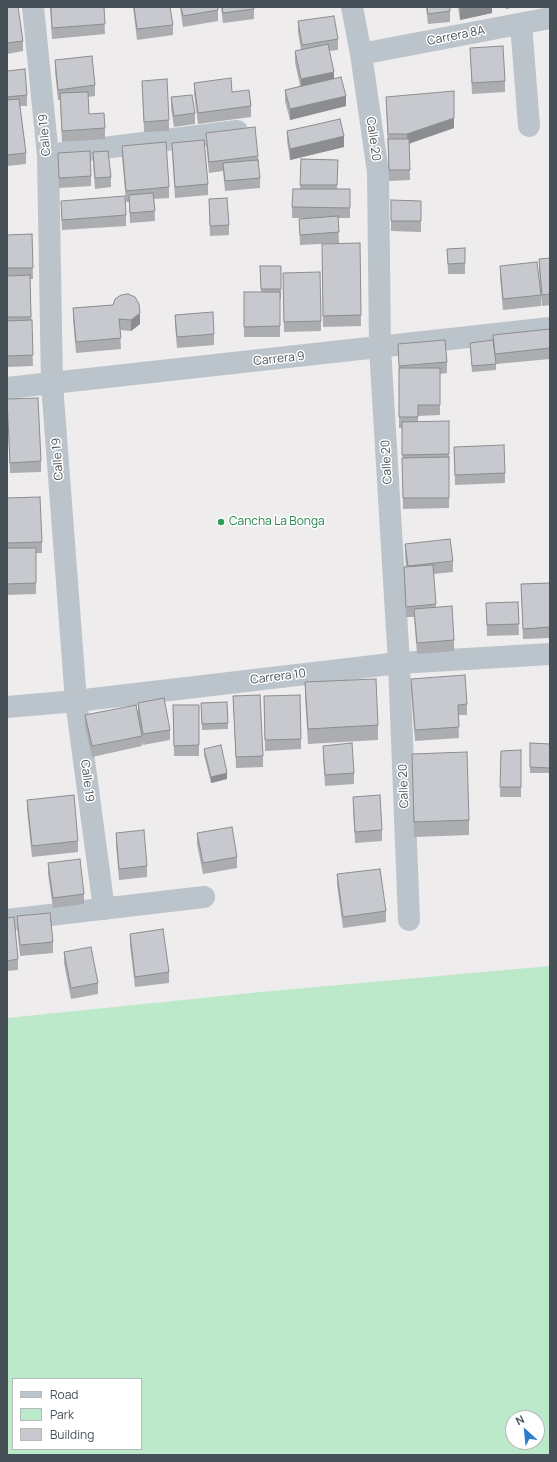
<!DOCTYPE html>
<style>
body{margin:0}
#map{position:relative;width:557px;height:1462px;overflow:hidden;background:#eeecec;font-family:Manrope,sans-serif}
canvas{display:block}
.frame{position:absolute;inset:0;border:8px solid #465057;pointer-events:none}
.legend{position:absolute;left:12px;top:1378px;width:130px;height:72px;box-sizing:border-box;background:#fff;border:1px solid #b5b9bc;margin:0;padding:5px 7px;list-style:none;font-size:12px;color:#465057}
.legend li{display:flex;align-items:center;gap:8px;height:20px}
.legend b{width:20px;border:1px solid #b5b9bc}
.north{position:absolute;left:505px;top:1410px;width:40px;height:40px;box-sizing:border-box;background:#fff;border:1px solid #b5b9bc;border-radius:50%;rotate:333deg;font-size:11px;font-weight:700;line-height:16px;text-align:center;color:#465057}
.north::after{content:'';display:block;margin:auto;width:14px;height:18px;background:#2a7dca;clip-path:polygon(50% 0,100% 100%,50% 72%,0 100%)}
</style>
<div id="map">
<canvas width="557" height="1462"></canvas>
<div class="frame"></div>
<ul class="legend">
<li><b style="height:5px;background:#bbc4ca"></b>Road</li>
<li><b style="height:11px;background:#bde9cb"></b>Park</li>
<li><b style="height:11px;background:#c7c9ce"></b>Building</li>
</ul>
<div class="north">N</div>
</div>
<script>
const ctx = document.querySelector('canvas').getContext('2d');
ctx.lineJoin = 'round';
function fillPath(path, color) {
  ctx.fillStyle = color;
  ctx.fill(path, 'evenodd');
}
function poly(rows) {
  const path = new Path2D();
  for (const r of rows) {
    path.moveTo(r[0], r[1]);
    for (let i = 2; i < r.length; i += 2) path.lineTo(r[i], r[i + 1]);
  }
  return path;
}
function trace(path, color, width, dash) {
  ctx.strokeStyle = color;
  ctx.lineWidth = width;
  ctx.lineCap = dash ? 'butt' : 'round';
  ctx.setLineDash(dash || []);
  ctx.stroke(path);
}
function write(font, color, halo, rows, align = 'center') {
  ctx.font = font + ' Manrope,sans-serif';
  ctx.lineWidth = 3;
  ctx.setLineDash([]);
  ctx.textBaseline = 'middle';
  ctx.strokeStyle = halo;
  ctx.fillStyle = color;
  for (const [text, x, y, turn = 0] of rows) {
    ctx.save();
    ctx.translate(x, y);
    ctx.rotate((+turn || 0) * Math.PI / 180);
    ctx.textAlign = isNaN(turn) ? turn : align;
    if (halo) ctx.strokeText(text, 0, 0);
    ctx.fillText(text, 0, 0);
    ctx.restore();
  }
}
fillPath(poly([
 [550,966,550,1455,7,1455,7,1018,261,992],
 [13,1379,141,1379,141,1449,13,1449],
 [513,1418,537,1418,537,1442,513,1442]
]), '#bde9cb');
trace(poly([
 [33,7,48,156,52,384,76,701,104,909],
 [352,7,361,54,378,172,380,348,399,663,409,920],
 [521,24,529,126],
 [361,54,550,18],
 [49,155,237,131],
 [7,388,550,328],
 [7,707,76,701,399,663,550,654],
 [7,920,204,897]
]), '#bbc4ca', 22);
fillPath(poly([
 [7,7,23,41,23,51,7,54],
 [50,7,104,7,105,34,52,39],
 [133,7,170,7,173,25,173,35,137,40],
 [180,7,218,7,218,21,183,27],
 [221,7,254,7,254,19,223,23],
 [426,7,450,7,450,22,428,24],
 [458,7,492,7,492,13,460,20],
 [505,7,516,7,506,9],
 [298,21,338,39,338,50,329,51,334,78,346,106,290,120,285,101,285,90,300,86,295,62,295,51,301,50,298,32],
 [470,48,505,81,505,92,472,94],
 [55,60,95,85,95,96,88,97,89,114,105,128,105,139,62,142,60,100,58,100,55,71],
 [7,71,27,95,27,106,20,106,26,153,26,164,7,166],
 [142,81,169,120,169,131,144,132],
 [194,83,232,92,251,106,251,117,198,124,194,94],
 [171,97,195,113,195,124,174,127,171,108],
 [386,97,454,128,409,144,410,180,389,181],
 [287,131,344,147,290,160,287,141],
 [206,133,258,156,260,178,260,188,225,191,223,171,209,173,206,143],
 [172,143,208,184,208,195,175,198,172,153],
 [122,146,169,187,169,198,154,199,155,221,130,223,129,202,126,202,122,156],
 [93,152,111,177,111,187,95,189,93,163],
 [58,153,91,176,91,186,59,188],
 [301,159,338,160,337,189,350,189,350,218,338,218,339,243,300,245,299,219,307,218,292,218,292,207,300,189],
 [209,199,229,225,229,235,210,236],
 [61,201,126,215,126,226,62,230,61,211],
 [421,201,421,232,391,231,391,221],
 [32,234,33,279,30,279,33,366,7,367,7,235],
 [360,243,361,326,323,327,322,244],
 [447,249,465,263,465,274,448,274],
 [550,258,550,305,542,306,539,270,539,259],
 [260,266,281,266,281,299,280,299,280,337,244,337,244,292,261,292],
 [500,266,541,295,541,306,503,310,500,277],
 [283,284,321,321,321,331,284,332],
 [113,305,140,324,131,331,120,330,121,349,76,353,73,319,73,308],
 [175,315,214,334,214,345,177,348,175,325],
 [550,329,550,359,496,364,496,370,472,372,470,343,493,340,493,335],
 [398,344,447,362,447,373,440,374,440,415,418,416,418,422,449,454,449,508,403,509,402,428,399,428,399,368],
 [7,399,41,461,41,472,10,473],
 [454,447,505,473,505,483,455,485],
 [7,498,42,542,42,553,36,553,36,594,7,595],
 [405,544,453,561,453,572,433,574,436,607,454,640,454,651,417,654,414,617,406,617,404,578,404,567,406,567,405,555],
 [550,583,550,638,523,639,521,584],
 [518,602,519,635,487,636,486,603],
 [411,679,467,704,467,715,458,715,459,738,415,741,411,690],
 [305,682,378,725,378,740,308,744,305,697],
 [233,696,263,756,263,767,236,768],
 [264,696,301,739,301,749,265,751],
 [227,702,228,729,202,730,201,703],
 [138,703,170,730,170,740,143,745,142,741,142,746,92,757,85,726,85,715,138,713],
 [173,705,199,705,199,756,174,756],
 [530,743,550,744,550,773,530,773],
 [323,746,354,773,354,784,325,786,323,756],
 [204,749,227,779,211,783,204,755],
 [521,750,521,797,500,797,501,751],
 [412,754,469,820,469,835,414,837],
 [353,797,382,830,382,841,355,843,353,808],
 [27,800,78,841,78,852,32,857,27,810],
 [116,833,147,866,147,877,119,880,116,844],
 [197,833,237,857,237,868,203,874,197,844],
 [48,863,84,894,84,904,53,908,48,874],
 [337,874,386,911,386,922,343,928,337,885],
 [17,916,53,942,53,953,20,956,17,927],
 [7,918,18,959,18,970,7,971],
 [130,934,169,972,169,983,135,987,130,945],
 [64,952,98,983,98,994,71,999,64,963]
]), '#abadb1');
fillPath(poly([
 [470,7,492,7,492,13,460,20,460,9],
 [334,72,334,83,301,90,301,79],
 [346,96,346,106,290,120,290,109],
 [454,118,454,128,407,144,407,134],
 [344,136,344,147,290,160,290,149],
 [140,313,140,324,131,331,131,320],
 [227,773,227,779,211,783,211,777]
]), '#8b8d90');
const building = poly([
 [7,7,18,7,23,41,7,43,7,7],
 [51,7,104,7,105,24,52,28,51,7],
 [134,7,170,7,173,25,137,29,134,7],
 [181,7,218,7,218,10,183,16,181,7],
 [222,7,254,7,254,9,223,13,222,7],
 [427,7,450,7,450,11,428,14,427,7],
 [460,7,470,7,460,9,460,7],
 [334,16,338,39,302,45,298,21,334,16],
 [328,44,334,72,301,79,295,51,328,44],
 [503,46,505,81,472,83,470,48,503,46],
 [92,56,95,85,58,90,55,60,92,56],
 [25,69,27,95,7,97,7,71,25,69],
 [341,77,346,96,290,109,285,90,341,77],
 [231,78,232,92,249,90,251,106,198,113,194,83,231,78],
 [167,79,169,120,144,122,142,81,167,79],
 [454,91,454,118,407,134,388,134,386,97,454,91],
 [88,92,89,114,104,113,105,128,62,131,60,93,88,92],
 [192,95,195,113,174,116,171,97,192,95],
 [19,99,26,153,7,155,7,100,19,99],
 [340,119,344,136,290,149,287,131,340,119],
 [255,127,258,156,209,162,206,133,255,127],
 [388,139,409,139,410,170,389,170,388,139],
 [204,140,208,184,175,187,172,143,204,140],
 [166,142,169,187,126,191,122,146,166,142],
 [90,151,91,176,59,178,58,153,90,151],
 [108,151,111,177,95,178,93,152,108,151],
 [301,159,338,160,337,185,300,185,301,159],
 [258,160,260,178,225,181,223,163,258,160],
 [293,189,350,189,350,208,292,207,293,189],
 [153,193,155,211,130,213,129,195,153,193],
 [125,196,126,215,62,220,61,201,125,196],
 [227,198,229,225,210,226,209,199,227,198],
 [391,200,421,201,421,221,391,221,391,200],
 [338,216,339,232,300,235,299,219,338,216],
 [32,234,33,268,7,268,7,235,32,234],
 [360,243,361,315,323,316,322,244,360,243],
 [465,248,465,263,448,264,447,249,465,248],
 [550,258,550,294,542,295,539,259,550,258],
 [537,262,541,295,503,299,500,266,537,262],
 [260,266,281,266,281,289,261,289,260,266],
 [320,272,321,321,284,322,283,273,320,272],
 [30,275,31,317,7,317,7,276,30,275],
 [244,292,280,292,280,326,244,327,244,292],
 [128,294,135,297,139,304,140,313,131,320,119,319,121,338,76,342,73,308,113,305,115,299,121,295,128,294],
 [213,312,214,334,177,337,175,315,213,312],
 [32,320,33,355,7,356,7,321,32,320],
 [550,329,550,348,495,354,493,335,550,329],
 [445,340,447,362,399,366,398,344,445,340],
 [493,340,496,364,472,366,470,343,493,340],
 [399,368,440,368,440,405,418,405,418,417,399,417,399,368],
 [38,398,41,461,10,463,7,399,38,398],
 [449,421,449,454,402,455,402,422,449,421],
 [504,445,505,473,455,475,454,447,504,445],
 [449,457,449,498,403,498,402,458,449,457],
 [40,497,42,542,7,543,7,498,40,497],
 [450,539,453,561,408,566,405,544,450,539],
 [7,548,36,548,36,583,7,584,7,548],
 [433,565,436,604,406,607,404,567,433,565],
 [550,583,550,627,523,629,521,584,550,583],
 [518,602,519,624,487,625,486,603,518,602],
 [452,606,454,640,417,643,414,609,452,606],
 [465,675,467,704,458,705,459,727,415,730,411,679,465,675],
 [376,679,378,725,308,729,305,682,376,679],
 [260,695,263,756,236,757,233,696,260,695],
 [300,695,301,739,265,740,264,696,300,695],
 [164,698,170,730,143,734,138,703,164,698],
 [227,702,228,723,202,724,201,703,227,702],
 [136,705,142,736,92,746,85,715,136,705],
 [173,705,199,705,199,745,174,746,173,705],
 [352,743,354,773,325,775,323,746,352,743],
 [530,743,550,744,550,768,530,767,530,743],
 [221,745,227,773,211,777,204,749,221,745],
 [521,750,521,787,500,787,501,751,521,750],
 [467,752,469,820,414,822,412,754,467,752],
 [74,795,78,841,32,846,27,800,74,795],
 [380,795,382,830,355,832,353,797,380,795],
 [232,827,237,857,203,863,197,833,232,827],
 [144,830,147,866,119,869,116,833,144,830],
 [80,859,84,894,53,898,48,863,80,859],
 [380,869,386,911,343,917,337,874,380,869],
 [50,913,53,942,20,945,17,916,50,913],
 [14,917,18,959,7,961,7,918,14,917],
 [163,929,169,972,135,977,130,934,163,929],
 [91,947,98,983,71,988,64,952,91,947]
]);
fillPath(building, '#c7c9ce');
trace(building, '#8b8d90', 1);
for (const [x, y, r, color] of [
 [221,522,4,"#2e9e5b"]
]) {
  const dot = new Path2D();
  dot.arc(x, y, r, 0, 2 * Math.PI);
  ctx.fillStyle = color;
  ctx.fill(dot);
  trace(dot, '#fff', 1.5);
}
write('12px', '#465057', '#fff', [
 ["Carrera 8A",456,36,-11],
 ["Calle 19",45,135,-95],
 ["Calle 20",373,139,82],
 ["Carrera 9",279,359,-6],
 ["Calle 19",58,459,-94],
 ["Calle 20",387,462,-93],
 ["Carrera 10",278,677,-7],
 ["Calle 19",87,781,83],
 ["Calle 20",404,786,-92]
]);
write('12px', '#27864d', '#fff', [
 ["Cancha La Bonga",229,522]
], 'left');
</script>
